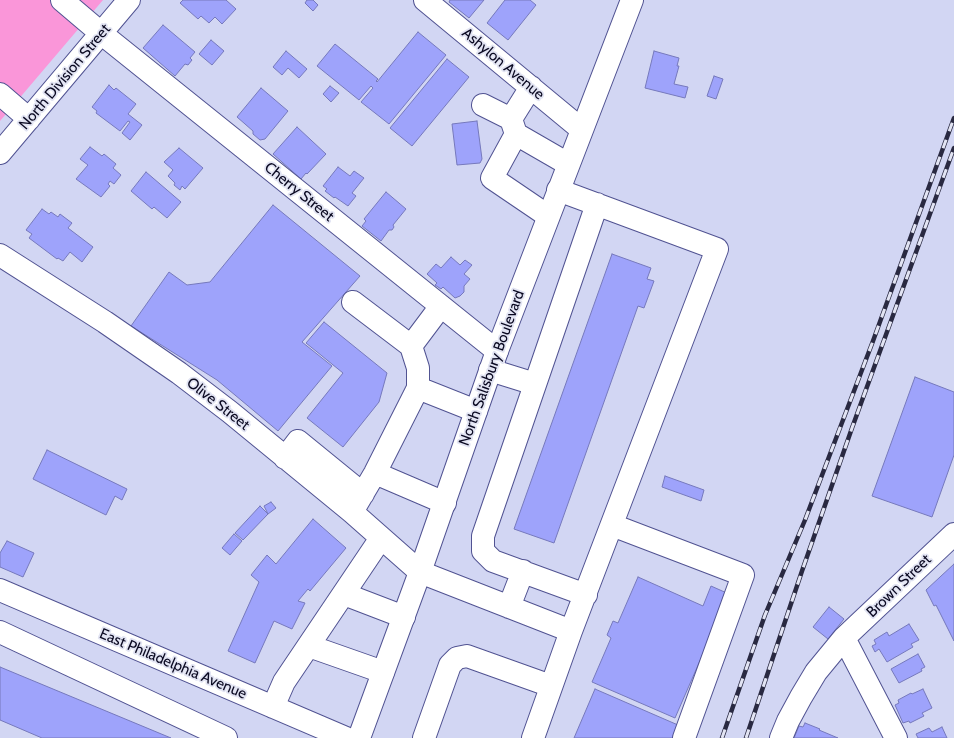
<!DOCTYPE html>
<style>
body{margin:0}
canvas{display:block;background:#d2d6f3}
</style>
<canvas width="954" height="738"></canvas>
<script>
const ctx = document.querySelector('canvas').getContext('2d');
ctx.lineJoin = 'round';
function fillPath(path, color) {
  ctx.fillStyle = color;
  ctx.fill(path, 'evenodd');
}
function poly(rows) {
  const path = new Path2D();
  for (const r of rows) {
    path.moveTo(r[0], r[1]);
    for (let i = 2; i < r.length; i += 2) path.lineTo(r[i], r[i + 1]);
  }
  return path;
}
function trace(path, color, width, dash) {
  ctx.strokeStyle = color;
  ctx.lineWidth = width;
  ctx.lineCap = dash ? 'butt' : 'round';
  ctx.setLineDash(dash || []);
  ctx.stroke(path);
}
function write(font, color, halo, rows, align = 'center') {
  ctx.font = font + ' Cabin,sans-serif';
  ctx.lineWidth = 3.5;
  ctx.setLineDash([]);
  ctx.textBaseline = 'middle';
  ctx.strokeStyle = halo;
  ctx.fillStyle = color;
  for (const [text, x, y, turn = 0] of rows) {
    ctx.save();
    ctx.translate(x, y);
    ctx.rotate((+turn || 0) * Math.PI / 180);
    ctx.textAlign = isNaN(turn) ? turn : align;
    if (halo) ctx.strokeText(text, 0, 0);
    ctx.fillText(text, 0, 0);
    ctx.restore();
  }
}
fillPath(poly([
 [0,0,103,0,0,121]
]), '#fa96d9');
const building = poly([
 [183,0,226,0,236,9,222,24,215,17,209,23,201,16,198,19,180,3,183,0],
 [307,0,313,0,318,5,313,11,305,3,307,0],
 [450,0,484,0,469,18,449,2,450,0],
 [505,0,530,0,536,5,508,40,487,23,505,0],
 [163,25,195,52,190,58,192,60,188,65,185,64,175,76,143,48,163,25],
 [418,32,446,55,389,124,361,102,373,88,371,86,359,100,317,66,335,44,378,79,376,81,377,82,418,32],
 [211,40,224,51,212,65,199,54,211,40],
 [286,51,307,69,299,78,288,68,282,75,273,67,286,51],
 [654,51,679,58,677,66,679,66,674,84,688,87,685,98,645,88,654,51],
 [447,59,469,77,412,146,390,128,447,59],
 [714,76,723,79,716,99,707,96,714,76],
 [109,85,114,90,116,88,136,104,128,114,142,125,130,140,122,133,130,122,128,121,120,131,96,113,97,111,92,107,109,85],
 [330,86,339,93,331,102,323,94,330,86],
 [261,88,288,111,265,139,260,140,253,134,253,131,237,117,261,88],
 [477,121,482,159,480,163,457,165,452,124,477,121],
 [297,127,326,154,307,174,306,173,301,179,273,154,297,127],
 [90,147,102,156,104,154,116,164,113,168,121,175,114,184,110,181,108,184,110,186,101,197,76,179,88,165,80,159,90,147],
 [179,148,203,168,185,189,182,186,180,190,174,185,175,183,168,176,173,170,164,162,179,148],
 [338,167,350,176,354,171,364,178,352,193,356,196,348,206,335,197,334,198,325,191,327,189,323,186,338,167],
 [146,172,181,202,167,218,154,207,152,209,131,191,146,172],
 [386,192,406,209,393,225,394,227,392,230,389,230,381,241,362,226,366,221,364,219,386,192],
 [273,205,360,276,302,342,332,366,278,431,217,380,131,326,169,272,187,285,210,282,273,205],
 [42,209,49,214,51,212,58,217,60,214,72,223,68,228,93,247,82,262,70,252,63,261,58,258,57,259,29,238,32,234,26,230,42,209],
 [612,254,651,268,647,279,654,281,644,308,638,306,554,543,514,529,612,254],
 [451,257,460,265,465,260,472,265,464,274,470,279,464,286,464,292,460,296,455,298,443,287,441,289,435,285,437,283,427,274,436,264,441,268,451,257],
 [324,322,387,373,379,402,343,447,307,418,343,373,306,343,324,322],
 [915,377,954,392,954,455,932,517,872,496,915,377],
 [47,450,127,489,122,500,115,496,106,515,33,479,47,450],
 [665,476,704,490,701,501,662,487,665,476],
 [271,502,276,508,268,514,264,506,271,502],
 [260,506,268,514,243,540,235,533,260,506],
 [313,519,346,548,310,591,308,589,298,601,305,603,292,629,274,621,255,663,228,651,259,582,251,575,267,555,276,564,313,519],
 [234,534,242,541,230,555,222,548,234,534],
 [7,541,34,553,23,577,0,567,0,553,7,541],
 [954,564,954,641,936,605,934,606,926,590,954,564],
 [638,577,703,606,711,586,729,594,675,718,592,682,611,638,607,635,613,621,618,623,638,577],
 [829,607,844,619,828,639,813,627,829,607],
 [909,624,919,640,911,644,913,647,887,662,879,649,875,652,872,646,876,644,874,640,887,632,889,636,909,624],
 [918,654,925,667,921,669,922,671,899,683,891,669,918,654],
 [0,667,171,738,42,738,0,720,0,667],
 [595,689,678,725,673,738,574,738,595,689],
 [923,689,932,708,922,713,924,716,910,723,909,721,903,723,895,705,899,703,898,700,911,693,912,694,923,689],
 [805,723,820,729,819,730,838,738,794,738,799,726,803,727,805,723],
 [942,727,947,738,918,738,916,734,929,728,932,732,942,727]
]);
fillPath(building, '#9ea3fb');
trace(building, '#7679bc', 1);
const minor = poly([
 [62,0,102,34,497,351],
 [425,0,581,129],
 [0,94,29,119],
 [483,105,511,119,516,134,492,178,548,216],
 [511,119,531,87],
 [516,134,568,164],
 [0,153,129,0],
 [0,255,105,322,179,373,230,412,352,512,420,572,571,631,717,249,558,190],
 [353,302,411,346,441,306],
 [490,370,535,384],
 [418,388,476,411],
 [285,458,298,441,363,494],
 [375,473,445,503],
 [352,512,375,473,418,388,418,368,411,346],
 [612,525,743,575,684,738],
 [0,590,346,738],
 [344,594,404,617],
 [586,595,493,561,483,551,483,536,597,204],
 [509,607,523,571],
 [0,632,226,738],
 [844,638,896,738],
 [309,646,383,672],
 [273,707,284,682,381,538],
 [424,738,450,665,457,658,467,656,551,686],
 [533,738,571,631],
 [781,738,788,721,801,697,816,672,844,638,954,534]
]);
const major = poly([
 [359,738,420,572,497,351,632,0]
]);
trace(minor, '#515392', 24);
trace(major, '#515392', 24);
trace(minor, '#fff', 22);
trace(major, '#fff', 22);
const rail = poly([
 [722,738,765,615,805,520,873,341,954,118],
 [746,738,802,571,852,428,954,148]
]);
trace(rail, '#292941', 4.5);
trace(rail, '#e2e4f3', 3, [9]);
write('15px', '#0a0921', '#e2e4f3', [
 ["Ashylon Avenue",503,64,40],
 ["North Division Street",65,77,-50],
 ["Cherry Street",299,192,39],
 ["North Salisbury Boulevard",492,368,-70],
 ["Olive Street",218,404,38],
 ["Brown Street",899,586,-44],
 ["East Philadelphia Avenue",173,664,23]
]);
</script>
